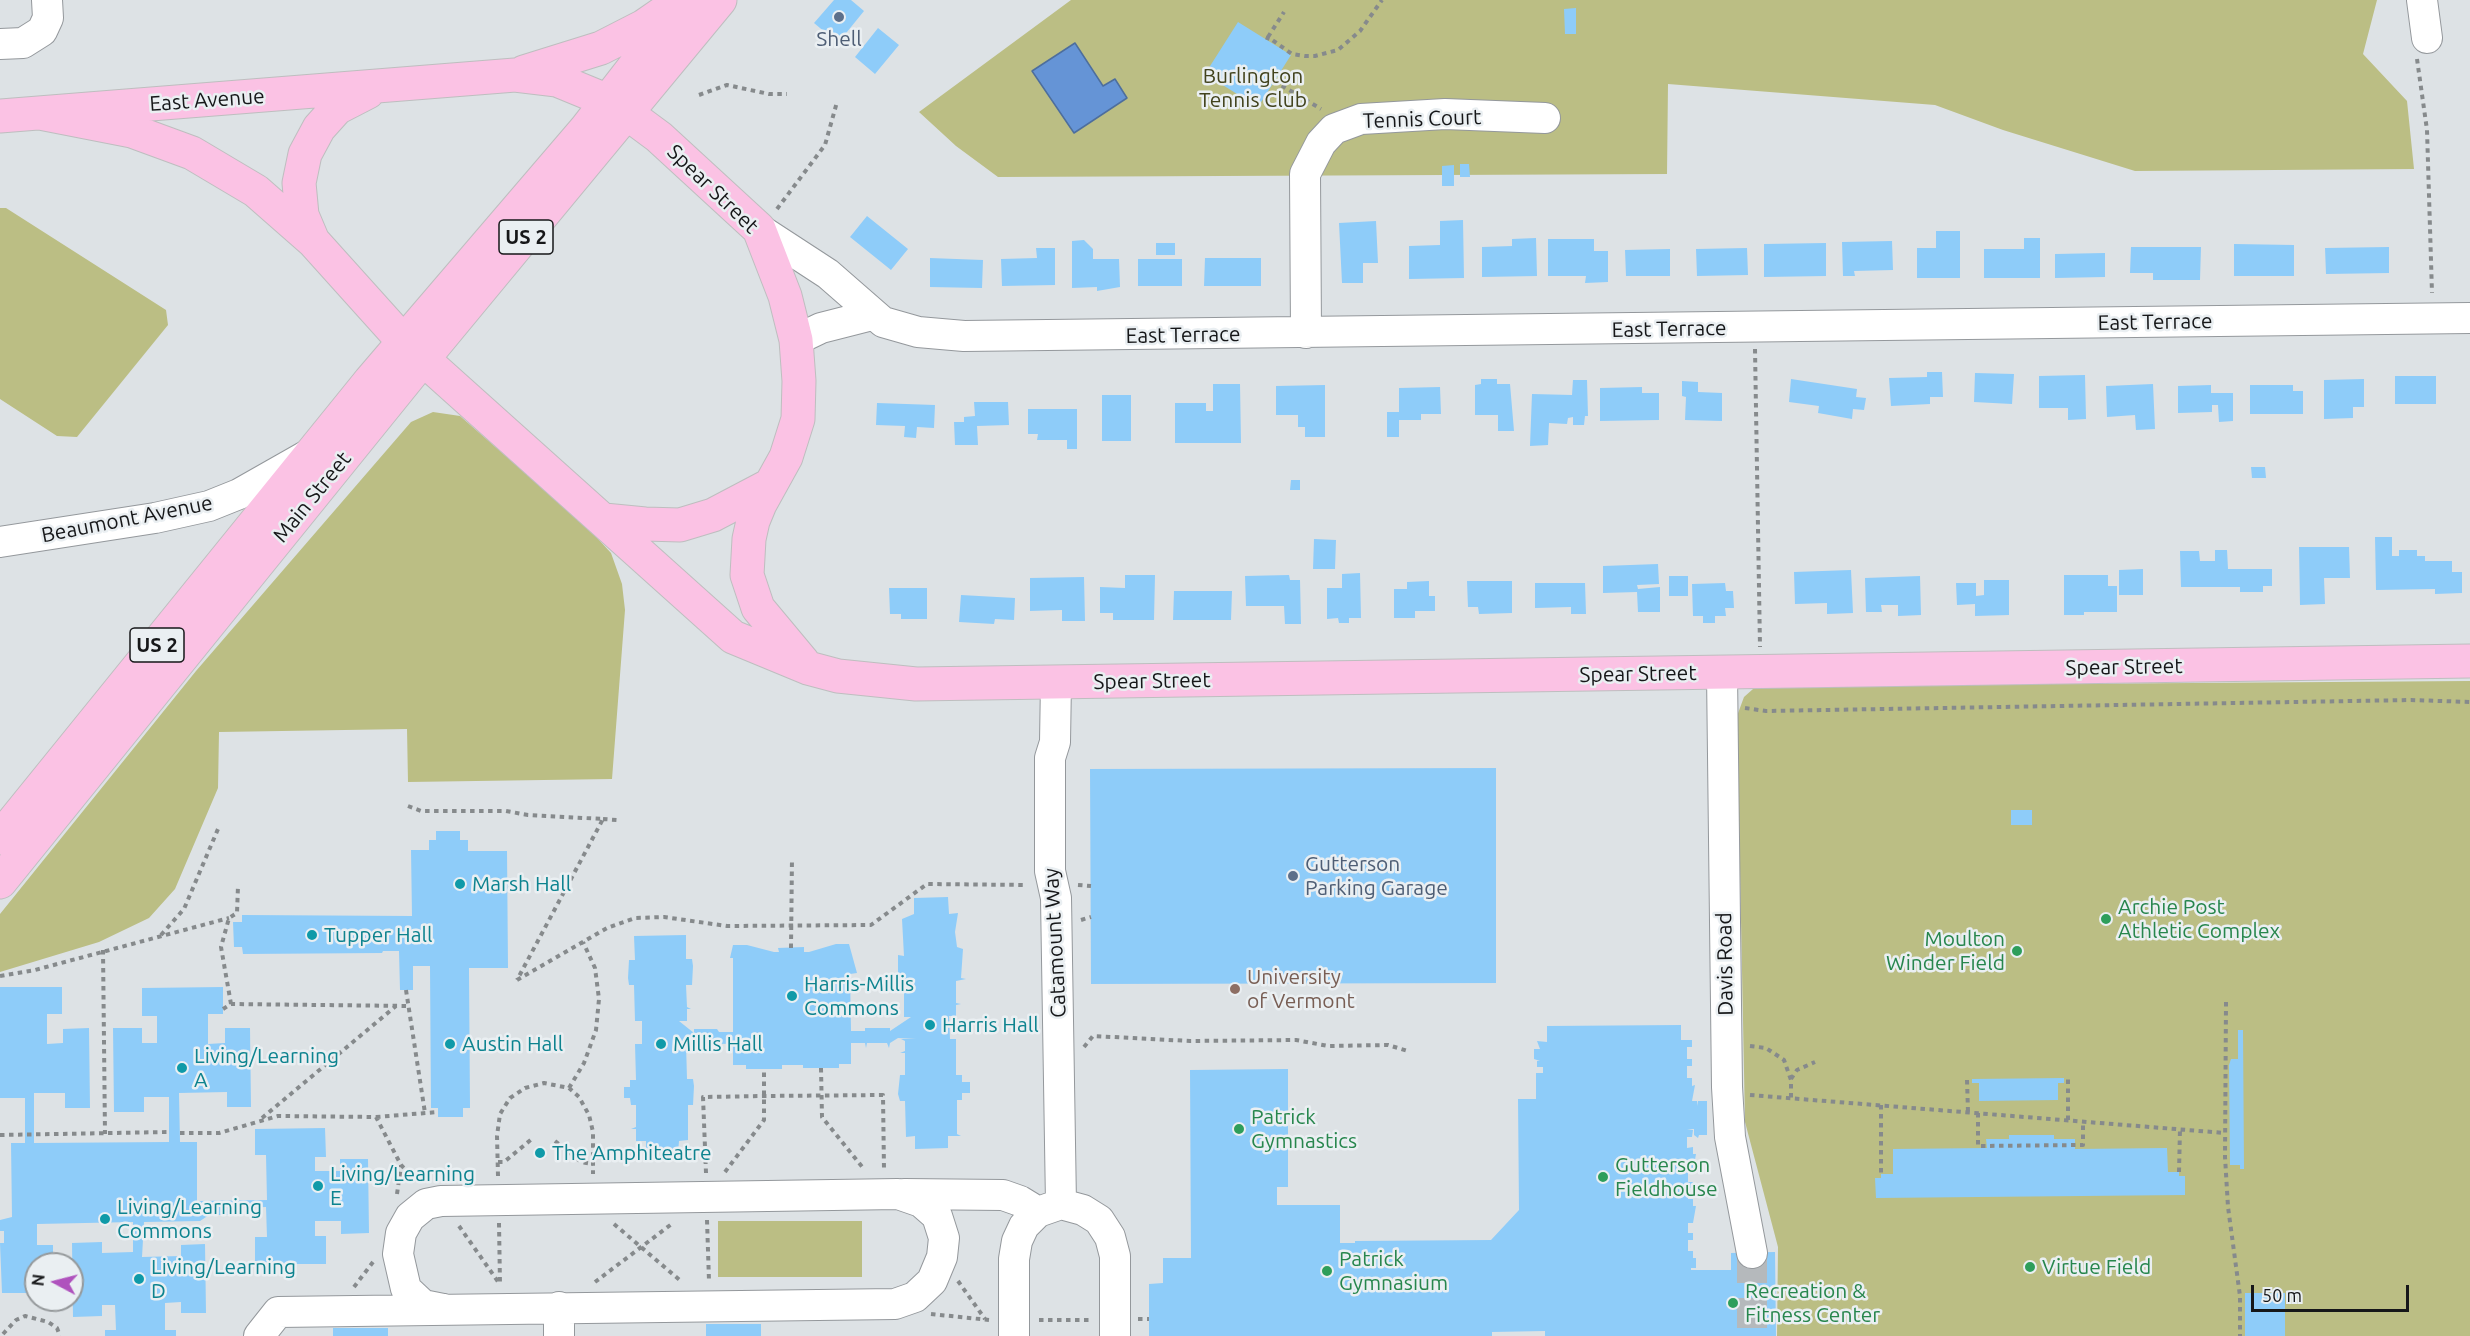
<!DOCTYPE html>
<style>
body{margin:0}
#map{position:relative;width:2470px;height:1336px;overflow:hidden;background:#dde2e5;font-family:Ubuntu,sans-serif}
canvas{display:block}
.north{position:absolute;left:24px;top:1252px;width:60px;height:60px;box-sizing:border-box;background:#eaeff2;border:2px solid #95999b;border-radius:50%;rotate:277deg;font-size:16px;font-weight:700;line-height:24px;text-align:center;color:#161719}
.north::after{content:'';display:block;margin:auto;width:21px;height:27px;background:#af52bd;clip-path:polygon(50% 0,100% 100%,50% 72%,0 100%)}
.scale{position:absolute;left:2251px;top:1285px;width:158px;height:27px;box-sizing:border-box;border:3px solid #161719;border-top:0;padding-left:8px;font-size:18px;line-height:21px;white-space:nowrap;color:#161719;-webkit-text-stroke:4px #eaeff2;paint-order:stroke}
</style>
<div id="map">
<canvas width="2470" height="1336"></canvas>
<div class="north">N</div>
<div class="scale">50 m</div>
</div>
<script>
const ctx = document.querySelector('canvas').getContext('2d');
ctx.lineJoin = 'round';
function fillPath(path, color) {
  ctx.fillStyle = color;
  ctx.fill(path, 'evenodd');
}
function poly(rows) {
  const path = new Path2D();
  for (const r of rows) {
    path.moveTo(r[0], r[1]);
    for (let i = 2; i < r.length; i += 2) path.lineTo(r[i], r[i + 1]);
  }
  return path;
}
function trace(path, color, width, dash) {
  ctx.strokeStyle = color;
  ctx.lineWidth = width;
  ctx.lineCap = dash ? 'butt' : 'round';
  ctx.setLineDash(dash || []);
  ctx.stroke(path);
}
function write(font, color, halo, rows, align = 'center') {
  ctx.font = font + ' Ubuntu,sans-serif';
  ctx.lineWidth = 5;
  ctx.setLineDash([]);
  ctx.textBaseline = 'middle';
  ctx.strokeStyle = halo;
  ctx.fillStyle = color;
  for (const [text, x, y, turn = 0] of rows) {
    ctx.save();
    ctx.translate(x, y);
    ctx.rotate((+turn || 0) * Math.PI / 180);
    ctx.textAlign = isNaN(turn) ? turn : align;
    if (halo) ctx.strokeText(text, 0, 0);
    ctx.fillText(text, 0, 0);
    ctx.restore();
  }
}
fillPath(poly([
 [1071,0,2377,0,2363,54,2407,101,2414,169,2135,171,2003,130,1935,105,1668,84,1667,174,998,177,956,146,919,112],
 [0,208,6,208,166,310,168,325,77,437,57,436,0,399],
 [433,412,460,416,587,527,611,553,622,584,625,610,612,779,408,782,407,729,219,732,218,788,175,889,149,918,99,942,0,972,0,914,196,671,411,422],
 [2470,681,2470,1336,1777,1336,1778,1247,1745,1122,1737,716,1744,697,1753,689,1775,686],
 [718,1221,862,1221,862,1277,718,1277]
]), '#bbbe84');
const water = poly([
 [1075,43,1103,86,1115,79,1127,98,1074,133,1032,71,1075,43]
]);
fillPath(water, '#6594d6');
trace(water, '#4d6e9d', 1.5);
fillPath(poly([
 [834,0,851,0,864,11,838,43,814,23],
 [1576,8,1576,34,1565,34,1564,9],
 [1238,22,1291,55,1258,107,1205,74],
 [878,28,899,45,875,74,855,57],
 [1460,164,1469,164,1470,177,1460,177],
 [1454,165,1454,186,1442,186,1442,166],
 [867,216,908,249,891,270,850,237],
 [1463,220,1464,278,1409,279,1409,246,1440,245,1440,221],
 [1376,221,1378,263,1363,263,1363,283,1342,283,1339,223],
 [1936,231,1960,231,1960,278,1917,278,1917,248,1936,248],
 [1536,238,1537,276,1482,277,1482,247,1512,246,1512,239],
 [2024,238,2040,238,2040,278,1984,278,1984,249,2024,249],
 [1548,239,1594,239,1594,251,1608,251,1608,282,1585,283,1586,276,1548,276],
 [1084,240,1093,249,1093,259,1119,259,1120,287,1097,291,1097,287,1072,288,1072,241],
 [1892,241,1893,270,1854,271,1855,276,1843,276,1842,242],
 [1156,243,1175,243,1175,255,1156,255],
 [1826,243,1826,276,1764,277,1764,244],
 [2234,244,2294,245,2294,276,2234,276],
 [2131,247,2201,247,2200,280,2153,280,2153,273,2130,273],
 [2389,247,2389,273,2326,274,2325,248],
 [1036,248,1055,248,1055,285,1002,286,1001,259,1037,258],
 [1747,248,1748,275,1697,276,1696,249],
 [1670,249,1670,276,1626,276,1625,250],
 [2105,253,2105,277,2055,278,2055,254],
 [930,258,983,260,982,288,930,287],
 [1205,258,1261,258,1261,286,1204,286],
 [1138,259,1182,259,1182,286,1138,286],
 [1927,372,1942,372,1943,397,1930,397,1930,404,1891,406,1889,378,1927,377],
 [1975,373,2014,374,2012,404,1974,402],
 [2085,375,2086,419,2068,420,2068,408,2039,408,2039,376],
 [2395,376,2436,376,2436,404,2395,404],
 [1481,379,1497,379,1497,384,1510,384,1514,431,1498,431,1498,415,1475,415,1475,385,1481,384],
 [1791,379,1857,389,1856,397,1866,398,1864,410,1853,409,1852,419,1818,413,1819,406,1789,402],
 [2364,379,2364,407,2353,407,2353,418,2324,419,2324,380],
 [1573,380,1587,380,1588,416,1585,416,1584,425,1573,425,1573,417,1568,418,1567,424,1549,423,1548,445,1530,446,1532,394,1572,395],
 [1682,381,1698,382,1698,392,1722,393,1722,421,1685,420,1686,397,1682,396],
 [1213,384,1240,384,1241,443,1175,443,1175,403,1206,403,1206,411,1213,411],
 [2153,384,2155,429,2136,430,2135,415,2107,417,2106,386],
 [1325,385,1325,437,1305,437,1305,427,1298,427,1298,415,1276,415,1276,386],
 [2211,385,2211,393,2233,393,2233,421,2219,422,2218,405,2212,405,2212,412,2178,413,2178,386],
 [2250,385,2293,385,2293,391,2303,391,2303,414,2250,414],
 [1440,387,1441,414,1421,414,1421,420,1399,420,1399,437,1387,437,1387,412,1399,412,1399,388],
 [1642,387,1642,393,1659,393,1659,420,1600,421,1600,388],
 [1102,395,1131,395,1131,441,1102,441],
 [974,402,1008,402,1009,425,977,426,978,445,955,445,954,422,964,422,964,417,975,416],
 [877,403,935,405,934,428,917,427,916,438,904,437,905,426,876,425],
 [1028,409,1077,409,1077,449,1067,449,1067,440,1037,440,1038,434,1028,434],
 [2251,467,2265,467,2266,478,2252,478],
 [1291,480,1300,480,1300,490,1290,490],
 [2375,537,2392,537,2392,556,2399,556,2399,550,2417,550,2417,556,2425,556,2425,561,2452,561,2452,572,2462,572,2462,593,2435,594,2435,589,2376,590],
 [1314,539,1336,540,1335,569,1313,569],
 [2299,547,2349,547,2350,578,2324,578,2325,604,2300,605],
 [2215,550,2227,550,2228,569,2272,569,2272,586,2263,586,2263,592,2240,592,2240,587,2181,587,2180,551,2199,551,2200,561,2215,561],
 [1658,564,1659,584,1637,585,1638,589,1660,587,1660,612,1638,612,1637,592,1603,593,1603,566],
 [2143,569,2143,595,2119,595,2119,570],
 [1851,570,1853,613,1827,614,1827,603,1795,604,1794,572],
 [1360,573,1361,618,1349,618,1349,623,1339,623,1338,618,1327,619,1327,588,1342,588,1342,574],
 [1125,575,1155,575,1154,620,1113,620,1113,613,1100,613,1100,587,1125,588],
 [1289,575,1290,580,1300,580,1301,624,1285,624,1284,606,1246,606,1245,576],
 [2064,575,2108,575,2108,586,2117,586,2117,612,2084,612,2084,615,2064,615],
 [1669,576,1688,576,1688,596,1669,596],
 [1920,576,1921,615,1898,616,1898,605,1881,605,1882,612,1866,612,1865,578],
 [1084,577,1085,621,1062,621,1062,610,1030,611,1030,578],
 [1984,580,2009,580,2009,615,1975,616,1975,604,1957,605,1956,583,1976,583,1976,596,1984,595],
 [1429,581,1429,596,1435,596,1435,611,1415,611,1415,618,1394,618,1394,589,1407,589,1407,582],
 [1467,581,1512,581,1512,613,1479,614,1478,607,1468,607],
 [1535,583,1585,583,1586,614,1571,614,1571,607,1535,608],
 [1725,583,1726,591,1733,591,1734,608,1725,608,1726,616,1715,616,1715,623,1703,623,1703,616,1693,616,1692,584],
 [889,588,927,588,927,619,901,619,901,614,890,614],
 [1174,591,1232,591,1231,620,1173,620],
 [961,595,1015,598,1014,620,995,619,994,624,959,622],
 [1496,768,1496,983,1091,984,1090,769],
 [2011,810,2032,810,2032,825,2011,825],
 [436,831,460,831,460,840,468,840,468,851,507,851,508,968,469,968,470,1108,463,1108,463,1117,438,1117,438,1108,431,1108,430,966,413,966,413,990,400,990,399,951,383,951,382,953,243,954,242,947,234,947,233,922,242,922,242,915,412,916,411,850,429,850,429,840,436,840],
 [948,897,949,914,958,913,955,932,957,947,963,949,961,978,966,979,956,981,956,1003,961,1004,956,1005,956,1016,949,1016,950,1039,956,1039,956,1075,962,1075,962,1082,970,1082,970,1093,962,1093,962,1100,957,1100,957,1134,961,1136,948,1136,948,1148,915,1149,915,1136,906,1137,905,1101,900,1101,898,1094,900,1075,905,1075,905,1053,900,1053,905,1051,905,1041,901,1039,916,1039,898,1038,890,1043,889,1048,887,1043,867,1043,866,1048,865,1043,851,1043,851,1064,839,1064,839,1068,803,1068,803,1065,782,1065,782,1069,746,1069,746,1065,733,1065,733,1044,677,1043,686,1043,687,1079,693,1079,694,1086,693,1105,688,1105,688,1140,679,1141,678,1153,646,1153,646,1141,636,1141,636,1129,631,1129,636,1127,636,1105,631,1105,630,1098,624,1098,624,1087,630,1087,630,1080,636,1080,635,1044,642,1044,642,1021,635,1021,634,985,629,985,628,978,629,960,635,960,634,936,686,935,686,959,692,959,693,966,692,985,686,985,687,1007,691,1009,687,1009,687,1021,679,1021,694,1033,694,1029,717,1029,719,1032,733,1032,733,958,730,958,733,945,747,945,774,952,779,952,778,948,804,947,804,952,809,952,836,944,849,944,857,973,850,974,851,1031,865,1031,865,1028,890,1028,890,1031,911,1017,904,1017,904,981,894,981,898,979,898,955,904,956,902,919,914,914,914,898],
 [0,987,62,987,62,1014,47,1014,47,1044,63,1043,63,1029,89,1028,90,1108,65,1108,65,1093,34,1093,34,1143,169,1142,169,1097,144,1097,144,1112,114,1112,113,1028,142,1028,142,1043,157,1043,157,1016,142,1016,142,988,223,987,223,1014,208,1014,208,1044,225,1043,225,1028,250,1028,251,1107,227,1107,227,1092,179,1093,180,1142,197,1142,197,1201,267,1200,266,1155,255,1155,255,1129,325,1128,326,1157,315,1157,315,1171,340,1171,340,1159,368,1159,369,1233,341,1234,341,1221,315,1221,315,1236,326,1236,326,1264,255,1264,255,1237,267,1237,266,1207,232,1208,232,1215,209,1215,200,1221,144,1222,142,1257,181,1256,181,1245,205,1244,206,1313,181,1313,181,1302,165,1303,165,1330,176,1330,176,1336,105,1336,105,1330,116,1330,115,1305,102,1305,102,1316,73,1317,72,1243,102,1242,102,1253,133,1252,133,1222,37,1224,37,1245,53,1245,53,1264,36,1264,36,1293,2,1293,0,1243,4,1243,4,1231,0,1231,0,1220,12,1217,11,1143,25,1143,25,1098,0,1098],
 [1681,1025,1681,1040,1692,1040,1692,1047,1687,1047,1687,1059,1692,1059,1692,1066,1687,1066,1687,1078,1692,1078,1692,1086,1695,1085,1692,1101,1697,1101,1697,1106,1698,1101,1707,1101,1707,1135,1699,1135,1698,1138,1694,1135,1694,1129,1687,1129,1693,1130,1692,1137,1687,1137,1687,1148,1693,1147,1693,1154,1696,1154,1693,1171,1688,1172,1688,1182,1693,1182,1693,1188,1688,1188,1688,1199,1693,1199,1693,1206,1696,1206,1693,1223,1688,1223,1688,1233,1693,1233,1693,1240,1688,1240,1688,1251,1693,1251,1693,1258,1696,1258,1696,1268,1691,1268,1691,1270,1731,1270,1731,1253,1775,1252,1776,1336,1545,1336,1545,1331,1492,1332,1492,1336,1149,1336,1149,1284,1163,1283,1163,1258,1191,1258,1190,1070,1288,1069,1288,1187,1277,1187,1277,1205,1340,1205,1340,1243,1355,1243,1355,1241,1491,1240,1519,1210,1518,1099,1536,1099,1536,1073,1543,1073,1543,1067,1537,1067,1537,1061,1540,1061,1534,1059,1534,1049,1540,1049,1537,1041,1547,1042,1547,1026],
 [2238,1030,2243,1030,2244,1169,2240,1169,2240,1165,2230,1165,2229,1065,2231,1059,2238,1059],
 [2064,1078,2064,1083,2058,1083,2058,1100,1979,1101,1979,1083,1972,1083,1972,1079],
 [2009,1135,2054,1135,2054,1139,2075,1139,2075,1149,2167,1148,2168,1172,2179,1172,2179,1176,2185,1176,2185,1195,1876,1198,1875,1178,1881,1178,1881,1174,1893,1174,1893,1149,1987,1148,1986,1139,2009,1139],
 [2245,1293,2285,1293,2285,1336,2245,1336],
 [706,1324,761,1324,761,1336,706,1336],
 [333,1328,388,1328,388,1336,333,1336]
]), '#8eccf9');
trace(poly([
 [1752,1253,1752,1336]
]), '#b5b9bc', 30, [30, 15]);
const minor = poly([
 [2422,0,2427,38],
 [0,44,23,43,42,31,48,18,47,0],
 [759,229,828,274,883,322,918,332,964,336,2470,318],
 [1306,333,1305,174,1321,143,1334,129,1361,119,1445,114,1545,118],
 [796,340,821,328,872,315],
 [0,542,155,518,209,506,239,494,306,456],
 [1722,673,1727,1087,1730,1137,1752,1253],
 [1056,682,1055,742,1050,758,1050,871,1056,898,1061,1204],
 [904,1194,1003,1195,1020,1201,1038,1212],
 [559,1307,559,1336],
 [259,1336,278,1312,895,1304,915,1297,932,1281,942,1257,944,1238,937,1216,921,1202,898,1194,441,1201,426,1204,410,1217,401,1233,398,1254,406,1289,423,1305,443,1309],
 [1014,1336,1014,1259,1017,1241,1024,1226,1038,1212,1061,1204,1083,1210,1099,1220,1110,1237,1115,1256,1115,1336]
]);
const major = poly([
 [524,72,601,48,644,26,670,8],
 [40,113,132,131,192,153,256,191,313,241,403,341,733,637,808,668,838,676,916,684,2470,661],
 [0,116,515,75,557,80,608,101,628,114,659,137,759,229,785,296,796,340,799,381,798,419,786,457,760,504,753,521,749,539,747,575,758,608,803,662],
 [313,241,302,215,299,183,305,154,319,128,337,108,368,92],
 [604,520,645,524,680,525,713,515,770,485],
 [0,838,370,381,585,130,686,0],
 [0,882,423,359,720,0]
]);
trace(minor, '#94989c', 32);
trace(major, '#bebebf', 35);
trace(poly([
 [1268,37,1284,12],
 [1267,40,1268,37,1292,54,1305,56,1315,56,1338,50,1360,31,1382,0],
 [2417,59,2427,130,2432,293],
 [1274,81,1321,109],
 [699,95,727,85,769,94,787,94],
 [777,209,825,145,837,102],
 [1755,349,1760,647],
 [1745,708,1766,711,2411,700,2470,702],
 [408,806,421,811,506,811,528,815,603,819,517,980],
 [603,819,617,820],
 [1078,885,1091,886],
 [1081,920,1091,917],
 [161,935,184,909,218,829],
 [791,948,792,858],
 [103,950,105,1134],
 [0,976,35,970,229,918],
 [517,980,607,928,635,918,664,917,727,926,871,925,927,884,1027,885],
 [406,990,425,1113],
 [2226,1002,2225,1157,2228,1207,2240,1296,2240,1336],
 [231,1004,221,947,229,918,237,913,238,886],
 [223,1009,231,1004,409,1006],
 [1750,1046,1766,1048,1784,1060,1791,1080,1791,1098],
 [1084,1047,1093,1036,1190,1041,1296,1040,1328,1046,1388,1045,1408,1051],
 [821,1068,822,1117,864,1169],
 [1791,1079,1797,1070,1815,1062],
 [1967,1080,1968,1112],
 [569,1088,584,1063,596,1030,599,999,595,968,583,942],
 [1750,1095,2225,1133],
 [1881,1105,1881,1174],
 [1978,1113,1978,1146,2083,1145,2083,1121],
 [376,1117,438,1112],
 [262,1118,396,1006],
 [2068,1120,2068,1079],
 [180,1133,219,1133,278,1116,376,1117,401,1165,417,1181],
 [0,1135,169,1132],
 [555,1141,581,1162,593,1164],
 [498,1162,504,1162,533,1138],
 [725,1172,764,1120,764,1069],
 [2179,1172,2180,1129],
 [706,1173,703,1097,765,1096,883,1095,884,1170],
 [498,1176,497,1136,500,1114,510,1098,525,1088,544,1083,569,1088,579,1097,589,1115,593,1132,593,1174],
 [397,1194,401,1166],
 [707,1220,709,1281],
 [499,1223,500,1284],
 [614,1224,682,1282],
 [459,1226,499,1283],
 [958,1281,985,1319],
 [595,1282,673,1223],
 [354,1287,373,1262],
 [931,1314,989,1320],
 [1138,1319,1149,1319],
 [1039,1320,1091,1320],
 [3,1334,16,1320,25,1316,48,1322,57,1328,60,1336]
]), '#868a8c', 4, [4.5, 4.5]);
trace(minor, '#fff', 30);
trace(major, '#fbc2e4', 33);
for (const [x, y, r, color] of [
 [839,17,6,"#5c6f8a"],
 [1293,876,6,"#5c6f8a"],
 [460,884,6,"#0f9aa8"],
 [2106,919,6,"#2e9e5b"],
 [312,935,6,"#0f9aa8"],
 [2017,951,6,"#2e9e5b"],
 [1235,989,6,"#8d6e63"],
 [792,996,6,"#0f9aa8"],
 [930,1025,6,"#0f9aa8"],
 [450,1044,6,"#0f9aa8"],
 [661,1044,6,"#0f9aa8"],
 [182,1068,6,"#0f9aa8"],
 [1239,1129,6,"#2e9e5b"],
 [540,1153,6,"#0f9aa8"],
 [1603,1177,6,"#2e9e5b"],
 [318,1186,6,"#0f9aa8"],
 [105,1219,6,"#0f9aa8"],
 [2030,1267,6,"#2e9e5b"],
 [1327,1271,6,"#2e9e5b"],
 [139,1279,6,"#0f9aa8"],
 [1733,1303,6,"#2e9e5b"]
]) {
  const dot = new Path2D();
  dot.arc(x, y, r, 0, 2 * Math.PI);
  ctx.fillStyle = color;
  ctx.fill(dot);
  trace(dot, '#eaeff2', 2);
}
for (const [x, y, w] of [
 [526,237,54],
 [157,645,54]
]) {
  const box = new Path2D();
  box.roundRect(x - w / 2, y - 17, w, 34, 4.5);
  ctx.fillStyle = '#eaeff2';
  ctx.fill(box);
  trace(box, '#161719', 1.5);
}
write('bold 20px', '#161719', null, [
 ["US 2",526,237],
 ["US 2",157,645]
]);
write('21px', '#4e5e75', '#eaeff2', [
 ["Shell",839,39],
 ["Gutterson",1305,864,"left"],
 ["Parking Garage",1305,888,"left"]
]);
write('21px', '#42431d', '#eaeff2', [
 ["Burlington",1253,76],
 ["Tennis Club",1253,100]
]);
write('21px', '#161719', '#eaeff2', [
 ["East Avenue",207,100,-4],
 ["Tennis Court",1422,119,-2],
 ["Spear Street",713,189,44],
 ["East Terrace",2155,322,-1],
 ["East Terrace",1669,329,-1],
 ["East Terrace",1183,335,-1],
 ["Main Street",312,497,-51],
 ["Beaumont Avenue",127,519,-11],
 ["Spear Street",2124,667,-1],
 ["Spear Street",1638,674,-1],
 ["Spear Street",1152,681,-1],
 ["Catamount Way",1055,943,-93],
 ["Davis Road",1725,964,-91]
]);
write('21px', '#0d838f', '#eaeff2', [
 ["Marsh Hall",472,884],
 ["Tupper Hall",324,935],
 ["Harris-Millis",804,984],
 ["Commons",804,1008],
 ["Harris Hall",942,1025],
 ["Austin Hall",462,1044],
 ["Millis Hall",673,1044],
 ["Living/Learning",194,1056],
 ["A",194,1080],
 ["The Amphiteatre",552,1153],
 ["Living/Learning",330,1174],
 ["E",330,1198],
 ["Living/Learning",117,1207],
 ["Commons",117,1231],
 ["Living/Learning",151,1267],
 ["D",151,1291]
], 'left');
write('21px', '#27864d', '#eaeff2', [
 ["Archie Post",2118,907],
 ["Athletic Complex",2118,931],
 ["Moulton",2005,939,"right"],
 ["Winder Field",2005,963,"right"],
 ["Patrick",1251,1117],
 ["Gymnastics",1251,1141],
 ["Gutterson",1615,1165],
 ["Fieldhouse",1615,1189],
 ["Patrick",1339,1259],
 ["Gymnasium",1339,1283],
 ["Virtue Field",2042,1267],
 ["Recreation &",1745,1291],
 ["Fitness Center",1745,1315]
], 'left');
write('21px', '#785e54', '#eaeff2', [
 ["University",1247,977],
 ["of Vermont",1247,1001]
], 'left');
</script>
